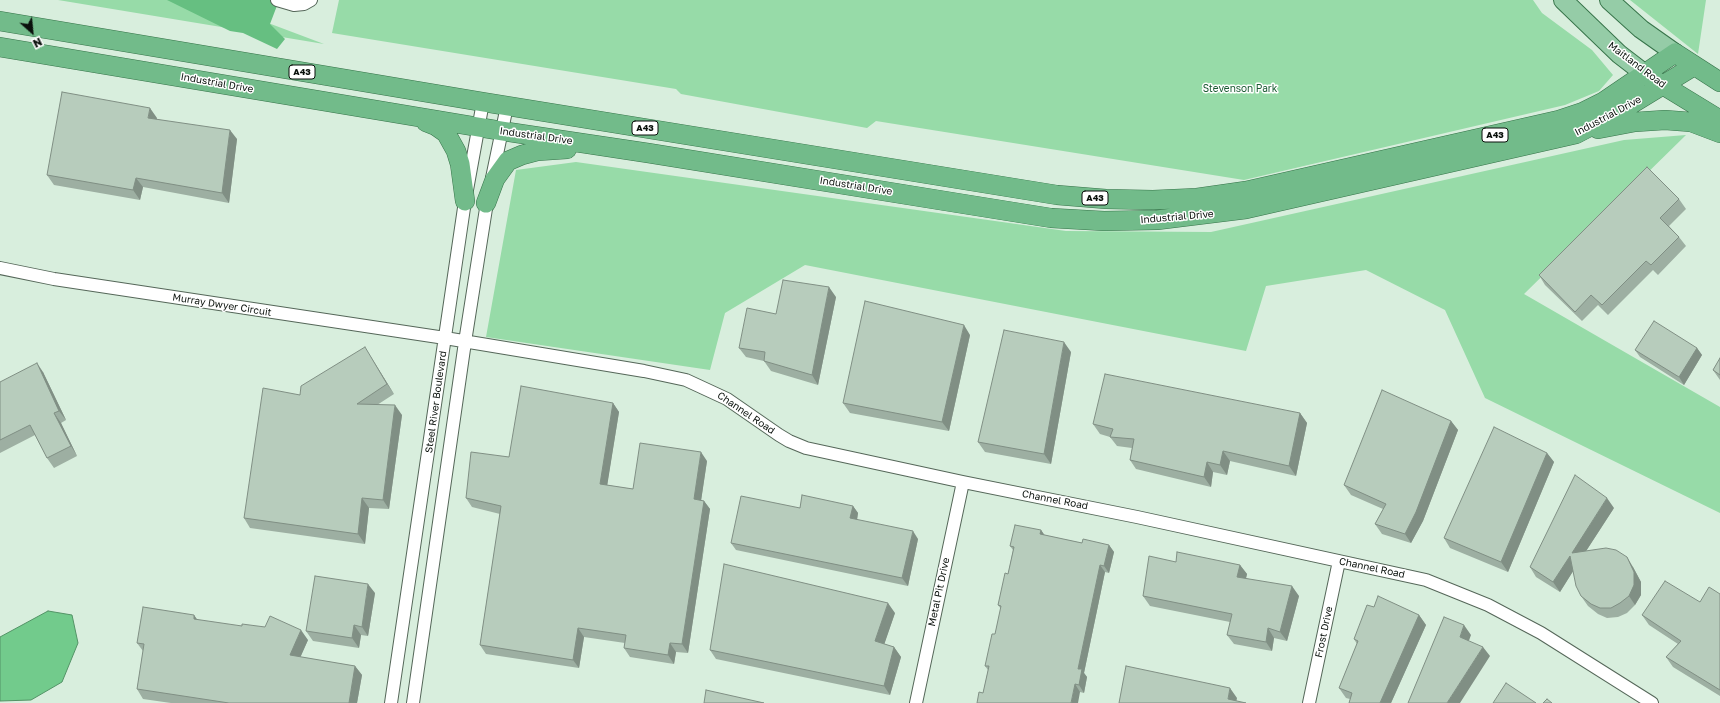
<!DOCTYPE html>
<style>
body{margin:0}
#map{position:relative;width:1720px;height:703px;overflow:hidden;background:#d8eedd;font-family:"Golos Text",sans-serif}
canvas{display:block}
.north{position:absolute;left:12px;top:12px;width:40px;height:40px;-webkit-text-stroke:3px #fff;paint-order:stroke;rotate:153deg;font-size:11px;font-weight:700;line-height:16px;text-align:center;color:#0a110c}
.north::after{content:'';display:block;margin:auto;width:14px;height:18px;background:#0a110c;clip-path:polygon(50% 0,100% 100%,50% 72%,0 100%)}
</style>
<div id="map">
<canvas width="1720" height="703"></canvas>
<div class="north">N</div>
</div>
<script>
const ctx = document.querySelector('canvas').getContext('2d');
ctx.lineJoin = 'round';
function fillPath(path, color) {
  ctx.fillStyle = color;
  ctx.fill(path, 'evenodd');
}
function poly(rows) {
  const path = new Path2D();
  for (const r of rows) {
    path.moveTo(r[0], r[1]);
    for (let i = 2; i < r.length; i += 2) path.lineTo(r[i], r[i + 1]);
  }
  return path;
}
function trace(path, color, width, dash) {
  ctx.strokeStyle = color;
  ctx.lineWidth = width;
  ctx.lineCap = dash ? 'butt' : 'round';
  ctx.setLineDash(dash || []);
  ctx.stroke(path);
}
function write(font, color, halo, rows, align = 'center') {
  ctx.font = font + ' "Golos Text",sans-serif';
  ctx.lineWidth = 3;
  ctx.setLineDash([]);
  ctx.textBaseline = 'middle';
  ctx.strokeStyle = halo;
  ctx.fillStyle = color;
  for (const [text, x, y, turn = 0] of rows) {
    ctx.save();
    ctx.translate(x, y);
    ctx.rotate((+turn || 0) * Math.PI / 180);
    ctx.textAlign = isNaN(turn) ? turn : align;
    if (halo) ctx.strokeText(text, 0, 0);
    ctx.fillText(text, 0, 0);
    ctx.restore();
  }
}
fillPath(poly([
 [58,0,213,0,247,15,324,44],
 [339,0,1533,0,1542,13,1592,50,1613,75,1599,91,1565,105,1244,180,876,121,867,128,681,94,676,89,332,33],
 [1630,0,1706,0,1698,54],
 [1686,135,1524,294,1720,407,1720,513,1485,398,1445,310,1366,270,1266,286,1246,351,805,265,725,313,710,370,486,337,516,170,576,162,1066,231,1211,232,1624,140]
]), '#97dba8');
fillPath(poly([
 [167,0,275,0,278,3,270,24,285,39,277,49,243,33,230,31]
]), '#66bf81');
const water = poly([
 [48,611,72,615,78,643,62,682,31,700,0,701,0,637,48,611]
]);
fillPath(water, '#72cb8c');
trace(water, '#539366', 1);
const minor = poly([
 [277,0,294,5,304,4,311,0],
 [492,178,507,106],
 [0,268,54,279,445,338,644,371,686,380,727,399,779,435,789,441,806,448,963,482,1137,517,1426,580,1488,605,1541,633,1652,703],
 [391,703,465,201,483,102],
 [413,703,465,342,488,196],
 [916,703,963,482],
 [1309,703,1339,561]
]);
const primary = poly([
 [1563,0,1619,54,1645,74],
 [1609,0,1641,29,1675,53]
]);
const trunk = poly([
 [0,21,483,102,1057,195,1106,199,1153,200,1197,198,1246,191,1559,120,1583,112,1603,102,1675,53,1720,82],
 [0,47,502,131,648,153,970,205,1051,218,1104,221,1157,220,1246,209,1576,134,1622,110,1694,66],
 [1653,79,1720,120],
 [426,122,436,126,446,133,456,151,460,164,465,201],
 [1598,129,1635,122,1665,120,1691,122,1720,133],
 [486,203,495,179,508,161,522,155,537,151,567,149]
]);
trace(minor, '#556759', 14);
trace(primary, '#37744a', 20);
trace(trunk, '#37744a', 20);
trace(minor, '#fff', 12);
trace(primary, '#95cca7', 18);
trace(trunk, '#72bb8a', 19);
fillPath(poly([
 [157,118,157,119,237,139,229,203,143,187,140,200,54,185,47,175],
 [1679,199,1686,209,1669,226,1679,237,1686,246,1658,275,1653,270,1608,315,1598,305,1582,321,1545,285,1539,275],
 [836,297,818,385,771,371,764,361,746,357,739,348,776,314],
 [970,335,949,431,850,413,843,403],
 [1697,348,1702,355,1684,385,1640,357,1635,350],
 [1071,352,1051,464,985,452,978,442],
 [371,357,394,394,377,405,402,415,389,509,369,508,365,544,250,528,244,518,300,395],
 [1720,358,1720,380,1713,370],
 [43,372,66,420,61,423,77,456,54,468,47,458,35,435,0,453,0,382],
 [613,403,619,412,607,485,633,489,707,461,701,500,704,501,710,509,688,653,676,652,674,664,630,657,624,648,625,643,584,637,579,668,486,654,480,645,500,514,472,507,466,498,509,457],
 [1300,413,1307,423,1296,476,1230,461,1227,475,1213,472,1211,487,1136,469,1130,460,1132,448,1117,446,1110,437,1100,434,1093,424],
 [1451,421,1458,430,1423,521,1411,543,1382,534,1375,524,1383,509,1351,495,1344,485],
 [1547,453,1554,462,1508,572,1450,548,1444,538],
 [853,506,858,513,857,520,918,539,908,586,736,550,731,543,800,508],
 [1614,508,1586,551,1633,567,1641,582,1641,595,1635,605,1627,613,1618,617,1607,618,1598,614,1588,606,1581,596,1573,571,1560,592,1536,577,1530,567],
 [1041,530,1044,535,1082,543,1109,545,1114,552,1109,573,1105,572,1084,673,1087,677,1084,693,1080,692,983,693,988,670,985,666,995,634,1001,609,998,605,1008,574,1013,550,1010,546],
 [1176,562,1240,565,1247,574,1246,578,1299,596,1287,641,1274,638,1272,651,1234,644,1227,635,1230,622,1150,606,1143,596],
 [375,593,368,636,361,635,359,648,313,641,306,631],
 [1720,594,1720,696,1673,667,1666,657,1678,644,1649,625,1642,615,1700,602],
 [1374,607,1419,615,1426,625,1391,703,1349,703,1350,699,1346,698,1339,688,1357,644,1354,639],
 [895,613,884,644,894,647,901,657,890,695,716,659,710,650],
 [194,615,197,620,308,640,300,657,355,666,362,675,357,703,171,703,143,699,137,689,143,651,137,643]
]), '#9dafa2');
fillPath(poly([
 [150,108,157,118,154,127,148,118],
 [230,130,237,139,229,203,222,193],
 [136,178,143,187,140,200,133,190],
 [829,287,836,297,818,385,812,375],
 [964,325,970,335,949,431,942,422],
 [1064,342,1071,352,1051,464,1044,454],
 [365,347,371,357,394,394,387,384],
 [1697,348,1702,355,1684,385,1679,377],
 [37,363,43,372,66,420,59,411],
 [613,403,619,412,606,493,600,484],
 [395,405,402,415,389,509,383,500],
 [54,413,61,423,77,456,71,446],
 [1300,413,1307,423,1296,476,1289,466],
 [1451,421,1458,430,1423,521,1411,543,1405,534],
 [1223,451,1230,461,1227,475,1220,465],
 [701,452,707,461,700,508,694,499],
 [1547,453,1554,462,1508,572,1501,562],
 [1207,462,1213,472,1211,487,1204,477],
 [362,498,369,508,365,544,358,534],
 [1607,498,1614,508,1579,562,1572,553],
 [704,501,710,509,688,653,682,644],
 [853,506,858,513,856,526,850,518],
 [1041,530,1046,537,1040,534],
 [913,531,918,539,908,586,902,578],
 [1109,545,1114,552,1109,573,1104,566],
 [1570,556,1577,565,1560,592,1553,582],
 [1627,557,1633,567,1641,582,1641,595,1635,605,1629,596],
 [1100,565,1105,572,1084,673,1087,677,1084,693,1079,685,1078,669],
 [1240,565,1247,574,1244,587,1237,577],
 [368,584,375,593,368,636,362,627],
 [1292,586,1299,596,1287,641,1280,632],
 [888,603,895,613,882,651,875,641],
 [194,615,201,625,194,619],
 [1419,615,1426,625,1391,703,1380,703],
 [354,625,361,635,359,648,352,638],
 [1464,625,1471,635,1467,646,1460,637],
 [578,628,584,637,579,668,573,660],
 [1268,628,1274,638,1272,651,1266,642],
 [301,630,308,640,297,665,290,655],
 [670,643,676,652,674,664,668,655],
 [894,647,901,657,890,695,884,686],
 [1483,647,1490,656,1460,703,1447,703],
 [355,666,362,675,357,703,349,703],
 [1075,684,1080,692,1078,703,1071,703],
 [1230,688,1237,698,1236,703,1228,699]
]), '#808f84');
const building = poly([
 [62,92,150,108,148,118,230,130,222,193,136,178,133,190,47,175,62,92],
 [1647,167,1679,199,1660,218,1679,237,1651,265,1646,261,1602,305,1591,295,1575,312,1539,275,1647,167],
 [783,280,829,287,812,375,764,361,765,352,739,348,747,308,776,314,783,280],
 [865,301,964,325,942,422,843,403,865,301],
 [1654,321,1697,348,1679,377,1635,350,1654,321],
 [1004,330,1064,342,1044,454,978,442,1004,330],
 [365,347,387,384,357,404,395,405,383,500,362,498,358,534,244,518,263,388,300,395,301,386,365,347],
 [1720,358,1720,375,1713,370,1720,358],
 [37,363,59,411,54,413,71,446,47,458,30,425,0,440,0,382,37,363],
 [1105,374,1300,413,1289,466,1223,451,1220,465,1207,462,1204,477,1130,460,1134,439,1110,437,1113,429,1093,424,1105,374],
 [521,386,613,403,600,484,633,489,640,443,701,452,694,499,704,501,682,644,670,643,668,655,624,648,626,635,578,628,573,660,480,645,501,506,466,498,471,452,509,457,521,386],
 [1382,390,1451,421,1416,512,1405,534,1375,524,1386,504,1344,485,1382,390],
 [1494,427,1547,453,1501,562,1444,538,1494,427],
 [1575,475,1607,498,1572,553,1606,548,1616,550,1627,557,1634,572,1634,585,1629,596,1620,603,1611,608,1600,608,1591,604,1581,596,1576,586,1570,556,1553,582,1530,567,1575,475],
 [802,495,853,506,850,518,913,531,902,578,731,543,741,496,800,508,802,495],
 [1015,525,1041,530,1040,534,1082,543,1083,539,1109,545,1104,566,1100,565,1078,669,1082,669,1079,685,1075,684,1071,703,977,703,979,692,983,693,989,666,985,666,992,634,995,634,1001,606,998,605,1005,573,1008,574,1014,547,1010,546,1015,525],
 [1177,552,1240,565,1237,577,1292,586,1280,632,1268,628,1266,642,1227,635,1232,614,1143,596,1149,556,1176,562,1177,552],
 [724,564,888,603,875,641,894,647,884,686,710,650,724,564],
 [315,576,368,584,362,627,354,625,352,638,306,631,315,576],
 [1665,581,1700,602,1709,587,1720,594,1720,690,1666,657,1681,641,1642,615,1665,581],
 [1378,596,1419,615,1380,703,1349,703,1352,693,1339,688,1358,641,1354,639,1367,605,1374,607,1378,596],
 [143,607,194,615,194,619,242,626,242,624,265,627,270,616,301,630,290,655,355,666,349,703,229,703,137,689,144,644,137,643,143,607],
 [1444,617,1464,625,1460,637,1483,647,1447,703,1408,703,1444,617],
 [1126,666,1230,688,1228,699,1246,703,1119,703,1126,666],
 [1506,683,1536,703,1493,703,1506,683],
 [706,690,764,703,704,703,706,690],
 [1547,699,1552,703,1543,703,1547,699]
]);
fillPath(building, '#b7ccbc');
trace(building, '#808f84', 1);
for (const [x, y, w] of [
 [302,72,26],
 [645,128,26],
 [1495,135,26],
 [1095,198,26]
]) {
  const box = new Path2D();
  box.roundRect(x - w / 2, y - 7, w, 14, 3);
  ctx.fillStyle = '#fff';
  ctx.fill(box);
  trace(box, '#0a110c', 1);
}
write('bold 9px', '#0a110c', null, [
 ["A43",302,72],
 ["A43",645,128],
 ["A43",1495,135],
 ["A43",1095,198]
]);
write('10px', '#0a110c', '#fff', [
 ["Maitland Road",1637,65,37],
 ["Industrial Drive",217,83,10],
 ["Industrial Drive",1608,116,-28],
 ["Industrial Drive",536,136,8],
 ["Industrial Drive",856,186,9],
 ["Industrial Drive",1177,217,-5],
 ["Murray Dwyer Circuit",222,305,9],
 ["Steel River Boulevard",436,402,-82],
 ["Channel Road",746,413,34],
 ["Channel Road",1055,500,11],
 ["Channel Road",1372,568,12],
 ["Metal Pit Drive",939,592,-78],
 ["Frost Drive",1324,632,-78]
]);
write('10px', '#1a5a32', '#fff', [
 ["Stevenson Park",1240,89]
]);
</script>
